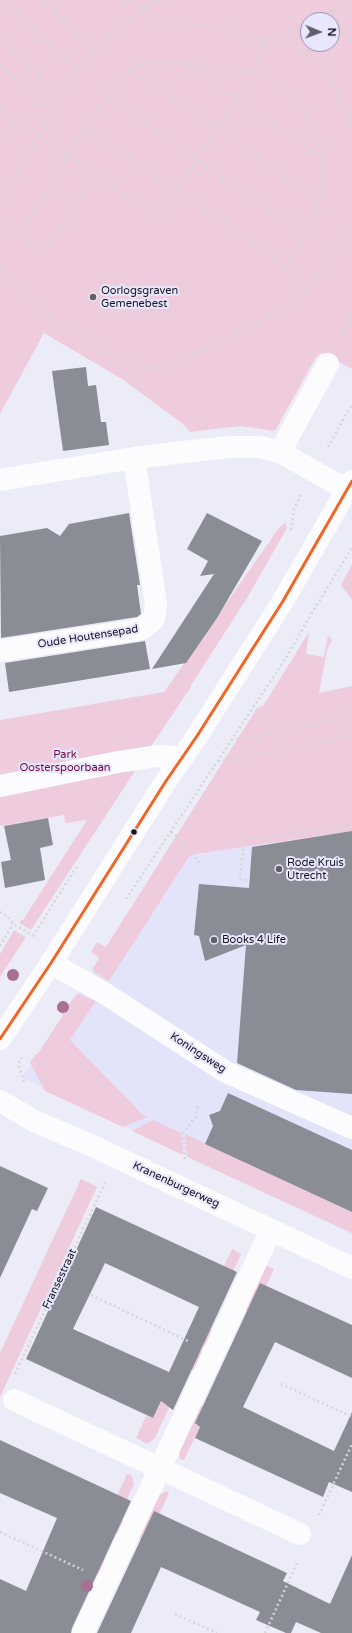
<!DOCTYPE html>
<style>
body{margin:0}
#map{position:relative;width:352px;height:1633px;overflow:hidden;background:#ececf8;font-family:"Varela Round",sans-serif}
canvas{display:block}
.north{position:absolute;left:300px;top:12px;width:40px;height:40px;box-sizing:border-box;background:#e8e7fd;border:1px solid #9493a4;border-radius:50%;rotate:91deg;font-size:11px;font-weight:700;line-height:16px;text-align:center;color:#16151e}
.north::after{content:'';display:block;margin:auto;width:14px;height:18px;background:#61606a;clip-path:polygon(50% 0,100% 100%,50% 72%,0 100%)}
</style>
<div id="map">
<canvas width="352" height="1633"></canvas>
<div class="north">N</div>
</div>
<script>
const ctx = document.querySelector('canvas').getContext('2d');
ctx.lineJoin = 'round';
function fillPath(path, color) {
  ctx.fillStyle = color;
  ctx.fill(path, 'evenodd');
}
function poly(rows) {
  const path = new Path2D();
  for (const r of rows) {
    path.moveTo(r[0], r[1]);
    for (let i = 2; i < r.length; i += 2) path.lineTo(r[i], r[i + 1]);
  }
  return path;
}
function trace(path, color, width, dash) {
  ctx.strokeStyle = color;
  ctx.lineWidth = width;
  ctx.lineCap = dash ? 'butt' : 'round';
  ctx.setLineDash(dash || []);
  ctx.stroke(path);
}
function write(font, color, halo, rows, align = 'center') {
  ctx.font = font + ' "Varela Round",sans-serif';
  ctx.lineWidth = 4;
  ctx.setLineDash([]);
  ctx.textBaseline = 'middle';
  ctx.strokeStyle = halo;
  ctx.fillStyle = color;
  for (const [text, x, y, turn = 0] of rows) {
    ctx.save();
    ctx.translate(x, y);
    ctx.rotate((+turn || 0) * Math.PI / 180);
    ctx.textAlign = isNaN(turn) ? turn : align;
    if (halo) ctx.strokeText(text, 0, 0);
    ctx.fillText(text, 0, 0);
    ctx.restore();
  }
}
fillPath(poly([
 [352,831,352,1234,22,1078,169,858]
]), '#e3e3fa');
fillPath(poly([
 [0,0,352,0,352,369,322,353,316,357,275,431,240,426,190,432,183,424,122,379,44,333,0,414],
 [308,20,332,20,332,44,308,44],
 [285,523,287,528,247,598,190,687,191,687,150,748,31,930,19,923,21,920,23,920,87,820,65,823,64,815,0,826,0,720,164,692,279,528],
 [352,564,352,600,341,585],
 [309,632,306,654,324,657,328,635,332,640,327,650,319,693,352,686,352,831,190,855,109,981,92,970,99,958,91,952,97,942,106,947,257,708,263,706],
 [14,930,26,937,0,977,0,954],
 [77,994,96,1001,70,1040,143,1115,147,1117,123,1127,45,1091,30,1062,36,1054,37,1055,63,1015,56,1010,62,1000,68,1005],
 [153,1120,181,1133,183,1155,132,1131],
 [185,1134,352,1212,352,1233,187,1157],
 [81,1179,97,1187,0,1397,0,1353],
 [232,1249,241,1254,207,1328,212,1331,206,1347,192,1340,206,1304],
 [265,1265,274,1269,251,1318,245,1308],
 [188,1346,203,1352,194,1370,188,1367,155,1438,147,1444,136,1438,146,1416,153,1418],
 [210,1405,184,1460,180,1459,179,1450,198,1407],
 [127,1474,132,1476,134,1484,119,1517,124,1521,118,1534,113,1532,100,1557,105,1559,101,1575,93,1572,110,1511],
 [166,1491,169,1493,145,1546,138,1537,159,1495]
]), '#eeccde');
fillPath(poly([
 [86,367,88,386,96,385,101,422,106,422,109,445,63,451,52,371],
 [129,513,140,585,137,585,141,614,137,617,1,638,0,536,47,528,60,536,69,524],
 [207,513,262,541,217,618,186,663,152,669,214,574,200,576,208,561,187,549],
 [145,641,150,669,9,692,5,663],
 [48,818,53,845,40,848,45,880,5,888,1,862,11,860,4,826],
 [352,831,352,1094,296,1090,237,1063,246,945,205,961,199,936,194,935,199,884,249,888,252,847],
 [228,1093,352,1150,352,1212,205,1144,213,1126,209,1115,220,1111],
 [0,1166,48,1188,37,1211,32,1209,0,1278],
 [96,1207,237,1272,173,1410,161,1401,153,1418,26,1359],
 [105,1263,199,1307,169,1372,73,1329],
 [260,1283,352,1325,352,1378,275,1342,243,1407,334,1451,352,1412,352,1492,329,1482,323,1497,195,1438,200,1427,195,1423],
 [0,1440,131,1501,72,1628,71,1633,0,1633,0,1579,26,1591,57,1518,0,1493],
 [154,1511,287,1573,283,1581,330,1604,352,1555,352,1633,321,1633,296,1622,291,1633,286,1633,256,1620,260,1612,161,1567,131,1633,97,1633]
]), '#8a8d96');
trace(poly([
 [1,0,77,69],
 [41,0,95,49],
 [121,0,134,4,167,21,230,28,265,43],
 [144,0,144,9,160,0,164,0],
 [330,11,352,43],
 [54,12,61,0],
 [312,20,352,0],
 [285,33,324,73,337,91,352,128],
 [0,40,60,96],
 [184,63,320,157],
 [0,64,40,101,53,109],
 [130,69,319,200],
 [107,97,298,230,307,233],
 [0,106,39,137,65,154,92,120,120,78,137,64,156,61,182,62,229,73,253,71,265,43,308,22],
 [0,139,13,118],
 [0,202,39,137,60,96,77,69,95,49,119,28,144,9],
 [0,222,46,251,94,174],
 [20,235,65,162,65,154,160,219,177,190,196,159,253,71,265,74,277,83,298,103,314,128,321,157,322,184,319,200,314,220,307,233,284,269,266,251,177,190,86,128],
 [0,267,25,300,71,332,130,366,153,368,180,360,214,346,268,317,301,293,321,272,338,250,352,226],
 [284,269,301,293],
 [341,340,344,334,351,312],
 [328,447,352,404],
 [291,530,294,508,301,495],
 [231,740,248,738,352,717],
 [218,761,276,751,352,736],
 [171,832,177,836,201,865],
 [247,880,241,879,240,875,244,842,246,839,352,825],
 [126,899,286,658,310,616,352,548],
 [0,912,8,917,13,924,34,936],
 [33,936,77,866],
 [0,946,13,924],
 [22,1057,18,1064,24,1082],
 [185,1159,183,1134,196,1116,198,1104],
 [91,1295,190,1342],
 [15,1374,105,1183],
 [281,1384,352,1417],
 [319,1515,352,1444],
 [0,1532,83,1570],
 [175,1614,217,1633],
 [265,1633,298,1561]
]), '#d6d5d9', 2.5, [2, 3]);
trace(poly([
 [280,452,328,364],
 [0,480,134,458,192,451,230,447,260,447,280,452,347,490],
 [0,651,142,629,154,619,156,604,134,458],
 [0,786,118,762,157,756,183,757],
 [51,963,104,993,226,1072,352,1128],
 [0,1039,51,963,166,781,197,736,283,601,352,481],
 [0,1101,36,1122,86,1143,352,1268],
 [14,1400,300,1534],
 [83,1633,271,1230]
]), '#fcfcfe', 22);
trace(poly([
 [0,1039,51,963,166,781,197,736,283,601,352,481]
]), '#f26522', 3);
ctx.fillStyle = '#a97094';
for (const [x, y] of [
 [13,975],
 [63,1007],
 [87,1586]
]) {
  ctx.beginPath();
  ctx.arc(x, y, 6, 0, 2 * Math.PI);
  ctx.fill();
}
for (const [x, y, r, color] of [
 [93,297,4,"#61606a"],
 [134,832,3.5,"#16151e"],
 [279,869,4,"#61606a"],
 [214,940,4,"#61606a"]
]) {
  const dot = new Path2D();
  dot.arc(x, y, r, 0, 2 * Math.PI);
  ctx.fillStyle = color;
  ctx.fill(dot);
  trace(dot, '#e8e7fd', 1.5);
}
write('11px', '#16151e', '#e8e7fd', [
 ["Oorlogsgraven",101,291],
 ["Gemenebest",101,304],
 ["Rode Kruis",287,863],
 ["Utrecht",287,876],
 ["Books 4 Life",222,940]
], 'left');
write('11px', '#16151e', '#e8e7fd', [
 ["Oude Houtensepad",88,637,-9],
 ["Koningsweg",198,1053,33],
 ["Kranenburgerweg",176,1185,25],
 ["Fransestraat",60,1279,-65]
]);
write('11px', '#720a43', '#e8e7fd', [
 ["Park",65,755],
 ["Oosterspoorbaan",65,768]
]);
</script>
